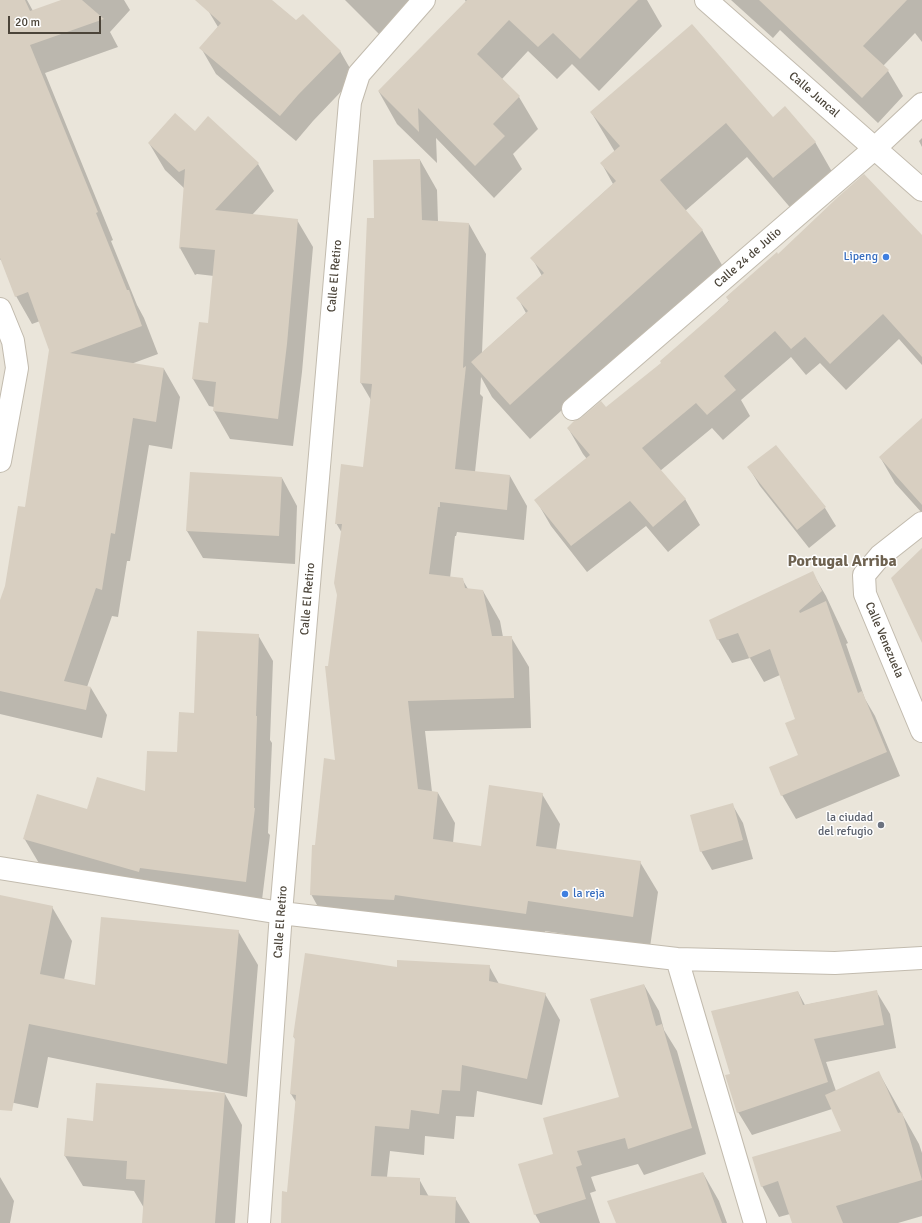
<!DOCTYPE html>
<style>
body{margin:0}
#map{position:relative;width:922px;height:1223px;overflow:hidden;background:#f6f3ec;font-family:Signika,sans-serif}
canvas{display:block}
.scale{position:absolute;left:8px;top:16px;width:93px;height:18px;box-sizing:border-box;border:2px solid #4b4439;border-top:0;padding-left:5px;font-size:12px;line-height:14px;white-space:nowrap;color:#4b4439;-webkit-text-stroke:3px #fff;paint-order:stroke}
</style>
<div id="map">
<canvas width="922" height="1223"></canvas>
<div class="scale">20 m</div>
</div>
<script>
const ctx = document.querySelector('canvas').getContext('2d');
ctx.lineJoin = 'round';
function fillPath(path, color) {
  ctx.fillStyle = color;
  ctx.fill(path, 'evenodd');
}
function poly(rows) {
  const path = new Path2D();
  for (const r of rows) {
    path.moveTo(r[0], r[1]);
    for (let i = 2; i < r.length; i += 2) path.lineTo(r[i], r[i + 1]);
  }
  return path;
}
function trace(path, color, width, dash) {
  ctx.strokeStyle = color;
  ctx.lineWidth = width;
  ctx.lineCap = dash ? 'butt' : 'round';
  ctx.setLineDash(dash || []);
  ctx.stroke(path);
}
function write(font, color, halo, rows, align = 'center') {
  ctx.font = font + ' Signika,sans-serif';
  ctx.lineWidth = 3;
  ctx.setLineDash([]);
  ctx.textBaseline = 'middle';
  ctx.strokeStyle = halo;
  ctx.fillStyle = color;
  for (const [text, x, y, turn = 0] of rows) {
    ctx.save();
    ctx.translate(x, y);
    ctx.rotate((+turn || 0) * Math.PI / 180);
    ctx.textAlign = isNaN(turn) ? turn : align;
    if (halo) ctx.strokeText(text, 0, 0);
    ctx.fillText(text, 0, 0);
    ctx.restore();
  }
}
fillPath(poly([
 [0,0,922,0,922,1223,0,1223]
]), '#eae5da');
fillPath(poly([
 [0,0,27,0,33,11,64,0,124,0,130,10,110,32,118,47,45,73,113,240,111,241,137,305,144,318,158,354,131,364,164,369,180,397,172,449,149,445,130,561,127,561,118,617,112,616,87,687,91,688,107,715,102,738,0,714,0,603,6,586,26,508,50,350,40,321,32,324,16,296,2,259,0,260],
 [220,0,271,0,297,22,340,51,355,77,313,121,296,141,216,74,201,48,218,27,209,12],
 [345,0,435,0,390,45],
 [465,0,647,0,662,26,599,91,572,64,557,79,528,51,502,79,519,97,538,129,513,154,522,169,494,198,436,138,437,163,397,124,379,92,466,2],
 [731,0,922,0,922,42,915,33,883,66,888,71,903,96,878,123,780,30,773,38],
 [591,112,773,118,815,142,835,177,794,212,747,157,685,211,702,230,722,265,530,439,492,397,481,377,480,394,483,397,475,472,510,476,527,506,524,540,457,532,456,536,455,536,450,578,462,579,468,589,483,591,500,621,503,637,511,637,529,667,531,728,425,731,432,792,438,793,455,823,453,843,482,847,542,794,560,824,556,850,640,862,658,892,650,947,545,931,543,943,328,925,311,894,316,847,337,761,329,667,338,595,342,533,336,523,364,468,371,400,361,383,375,219,420,160,437,190,438,222,469,224,486,254,482,353,526,313,518,298,542,276,532,258,613,184,602,164,615,152],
 [195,133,258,164,274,191,252,215,297,220,313,247,302,372,293,446,230,439,214,411,214,407,209,406,193,379,209,324,214,276,197,274,195,275,180,248,185,189,165,170,149,143],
 [922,138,922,147,919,141],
 [922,237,922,365,899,339,846,390,820,363,806,375,791,357,741,400,750,416,723,440,712,428,660,471,685,499,700,525,668,552,646,526,587,572,551,526,536,500,587,459,583,454,568,428,606,409,662,363,778,255],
 [922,419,922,513,895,483,880,457],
 [749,468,825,508,836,526,809,548,760,486],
 [282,478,297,506,295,564,203,558,187,531],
 [812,572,826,596,848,643,846,644,865,699,875,716,900,776,796,819,782,795,800,756,796,720,780,675,764,682,750,658,732,663,718,639],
 [258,635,273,661,270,740,272,743,268,833,270,835,261,908,40,865,24,838,88,810,146,793,178,754,195,714],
 [732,804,743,823,753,859,712,870,701,851],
 [0,896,52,907,72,941,64,980,96,986,238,931,258,965,247,1097,48,1057,38,1108,0,1100],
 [489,966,499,984,545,994,560,1020,542,1105,477,1091,474,1117,456,1116,454,1139,425,1136,424,1155,390,1151,387,1177,419,1179,429,1197,455,1198,470,1223,282,1223,288,1193,296,1102,291,1094,296,1041,294,1037,398,968],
 [644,985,659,1011,664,1030,677,1051,706,1154,644,1175,638,1164,591,1177,596,1191,590,1193,600,1223,540,1223,535,1214,554,1154,620,1098],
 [876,991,890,1014,896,1048,826,1062,836,1091,879,1073,919,1144,922,1153,922,1216,898,1223,793,1223,790,1214,779,1217,762,1186,842,1131,832,1109,752,1135,738,1112,731,1074,798,992,805,1005],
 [225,1094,242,1125,235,1223,143,1223,144,1208,134,1191,83,1186,65,1156,94,1122],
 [703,1173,719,1201,727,1223,617,1223],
 [0,1177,14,1201,10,1223,0,1223]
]), '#0003');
fillPath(poly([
 [0,0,25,0,30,11,61,0,82,0,104,19,30,45,98,212,96,213,127,290,129,290,142,326,70,353,164,368,156,422,133,418,115,534,111,533,102,590,96,588,64,681,91,687,86,710,0,691,0,600,5,586,18,506,25,507,49,350,28,292,15,297,0,258],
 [195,0,272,0,296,20,303,14,341,51,298,95,280,116,199,48,221,23],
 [467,0,638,0,580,59,553,33,538,47,509,20,477,54,520,96,493,124,505,136,475,166,418,108,419,132,378,91],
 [759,0,907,0,863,46,889,70,862,98],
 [692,24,773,117,785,106,816,142,773,178,726,123,660,180,703,230,510,405,471,362,528,311,516,298,544,273,530,258,616,181,600,163,620,146,590,112],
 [175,113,195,131,208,116,259,163,215,210,298,219,287,344,278,419,213,411,216,382,192,379,199,322,208,323,215,250,181,247,179,249,185,169,179,172,148,143],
 [420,159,422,220,469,223,463,368,466,366,455,469,510,475,507,510,440,502,440,507,438,507,429,574,463,578,465,588,483,590,492,636,512,636,514,698,408,701,418,789,438,792,433,839,481,846,489,785,543,793,536,846,641,861,633,917,528,901,526,914,395,895,394,900,310,895,312,845,315,845,324,758,335,760,325,666,328,666,337,595,334,583,342,524,335,524,341,464,363,467,372,384,360,383,367,218,374,218,373,160],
 [864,174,922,235,922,357,883,314,830,364,805,337,791,349,775,331,724,376,736,390,707,415,696,403,642,448,686,499,653,527,630,501,571,546,534,500,590,455,567,428,574,421,581,418,601,401,606,407,661,363,660,361,729,301,726,297,777,252,778,254,838,197],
 [922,418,922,505,879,457],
 [776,445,826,507,797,530,747,467],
 [190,472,282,477,279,536,186,531],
 [922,548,922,643,891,578],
 [813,571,822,591,799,611,800,613,826,601,858,693,862,691,887,752,781,796,769,767,798,755,785,723,795,719,770,649,749,658,738,633,717,640,709,620],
 [197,631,259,634,256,716,257,716,254,808,255,808,246,882,140,868,139,872,23,839,37,794,87,809,97,777,145,791,147,751,177,752,179,712,194,713],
 [733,803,743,840,700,852,690,815],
 [0,895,53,906,40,974,95,985,101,917,239,930,227,1064,29,1024,12,1111,0,1110],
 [305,953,397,967,397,960,490,965,489,981,546,993,527,1079,462,1065,460,1091,442,1090,439,1114,411,1110,409,1129,375,1126,371,1176,420,1178,420,1195,456,1197,455,1223,281,1223,282,1191,287,1192,296,1095,290,1094,295,1038,293,1037],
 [644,984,656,1026,662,1024,692,1128,628,1149,625,1138,577,1151,582,1165,576,1167,586,1199,534,1215,518,1164,553,1154,543,1118,619,1097,590,999],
 [877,990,884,1025,814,1039,828,1082,737,1113,725,1075,730,1074,711,1011,798,991,803,1005],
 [879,1071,898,1113,902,1112,922,1180,836,1206,843,1223,792,1223,778,1181,761,1187,752,1157,841,1131,825,1095],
 [96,1083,225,1093,215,1223,142,1223,145,1180,126,1179,127,1161,64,1156,67,1118,93,1121],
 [703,1172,722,1223,616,1223,607,1201]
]), '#d8cfc1');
const street = poly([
 [706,0,922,190],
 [0,309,13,341,17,368,0,461],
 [573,409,874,149,922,104],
 [922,523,880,556,864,575,865,594,922,731],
 [0,868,281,913,677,959,835,963,922,958],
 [677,959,755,1223],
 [259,1223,281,913,350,102,359,74,424,0]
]);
trace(street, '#c2bbae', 24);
trace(street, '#fff', 22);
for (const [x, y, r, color] of [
 [886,257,4,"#3f7fe0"],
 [881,825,4,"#6b7280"],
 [565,894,4,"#3f7fe0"]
]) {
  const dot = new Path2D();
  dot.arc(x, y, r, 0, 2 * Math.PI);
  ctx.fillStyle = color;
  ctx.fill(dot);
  trace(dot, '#fff', 1.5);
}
write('12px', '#4b4439', '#fff', [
 ["Calle Juncal",814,95,41],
 ["Calle 24 de Julio",748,258,-41],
 ["Calle El Retiro",335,276,-85],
 ["Calle El Retiro",308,599,-85],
 ["Calle Venezuela",884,640,67],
 ["Calle El Retiro",281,922,-86]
]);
write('12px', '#366cbe', '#fff', [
 ["Lipeng",878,257],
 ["la reja",573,894,"left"]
], 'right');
write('12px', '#5b616d', '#fff', [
 ["la ciudad",873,818],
 ["del refugio",873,832]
], 'right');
write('bold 16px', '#6e6250', '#fff', [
 ["Portugal Arriba",842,562]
]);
</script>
